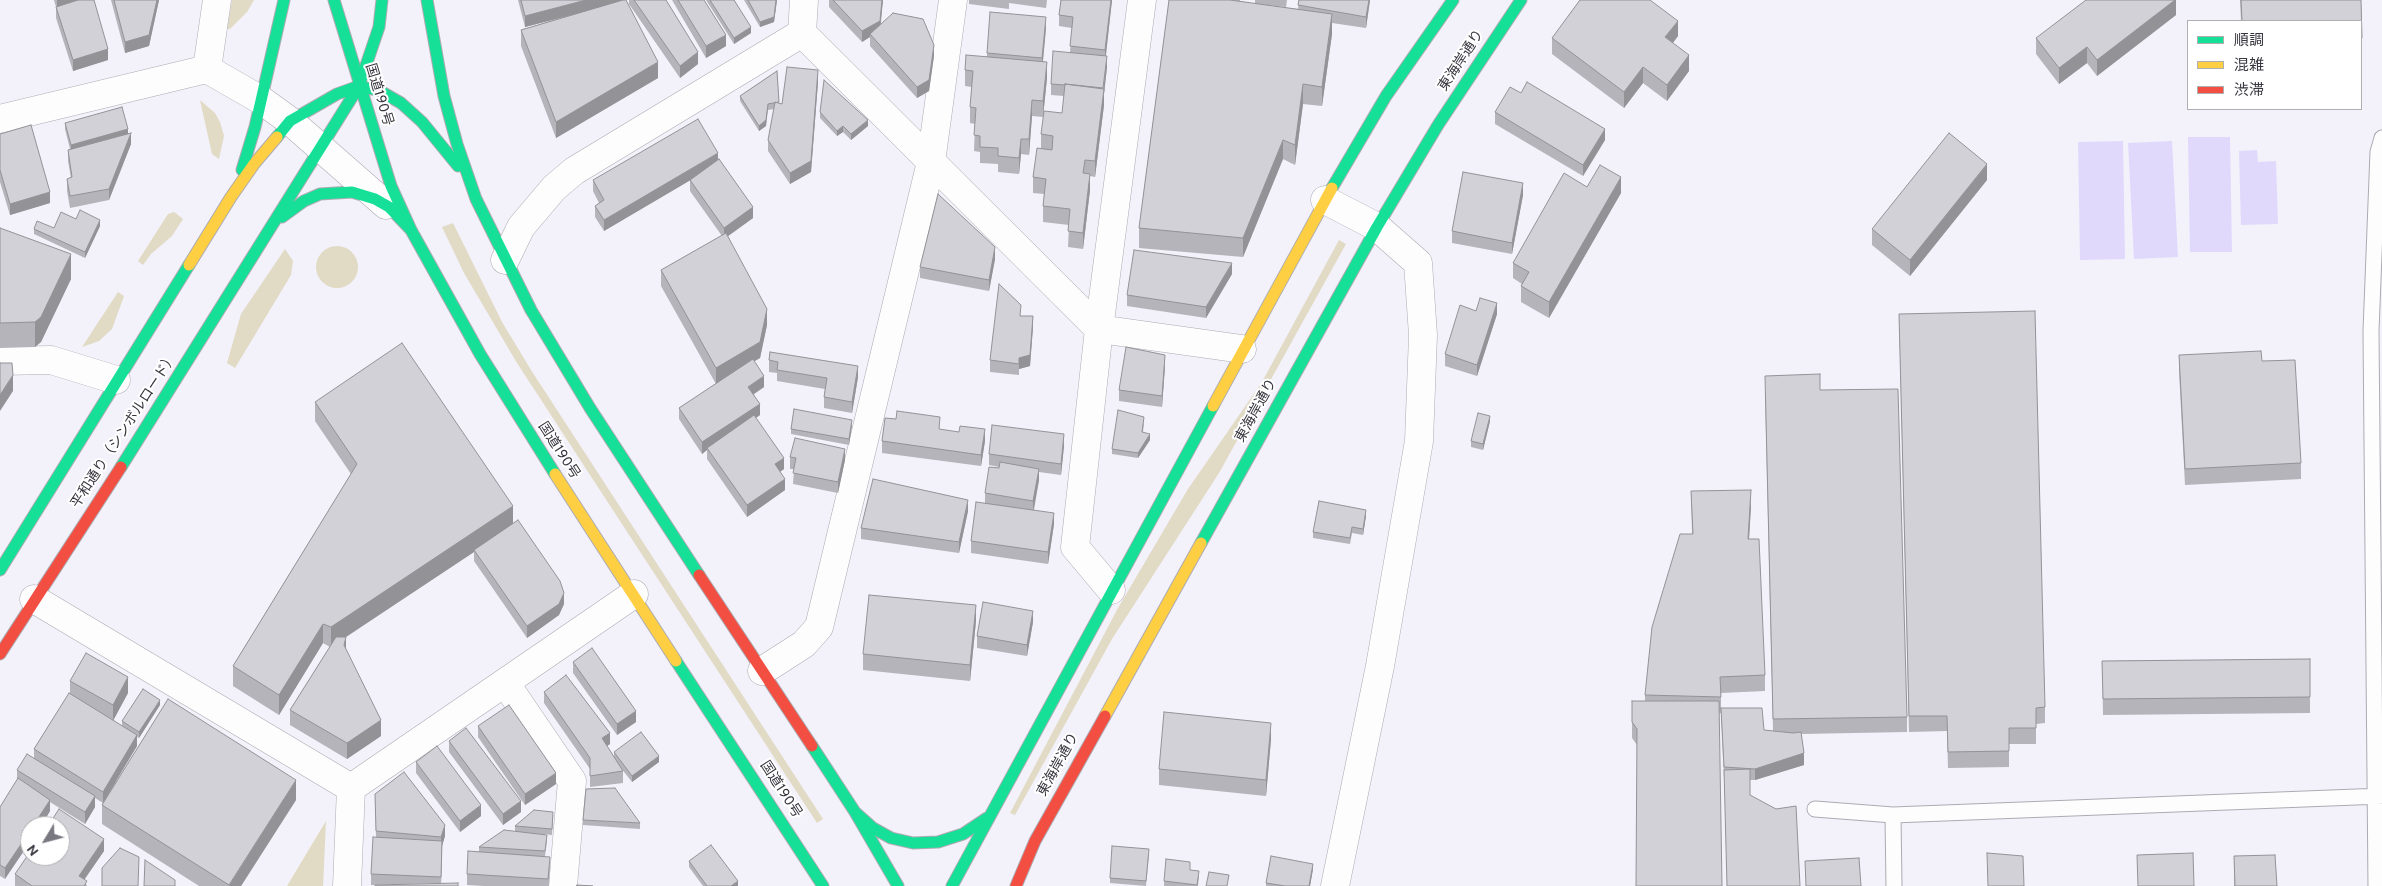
<!DOCTYPE html>
<meta charset="utf-8">
<style>
body{margin:0}
#map{position:relative;width:2382px;height:886px;overflow:hidden;background:#f3f1fa;font-family:Overpass,"Noto Sans JP",sans-serif}
canvas{display:block}
.legend{position:absolute;left:2187px;top:20px;width:175px;height:90px;box-sizing:border-box;background:#fff;border:1px solid #afafb2;margin:0;padding:6px 9px;list-style:none;font-size:15px;color:#37363e}
.legend li{display:flex;align-items:center;gap:10px;height:25px}
.legend b{width:25px;border:1px solid #afafb2}
.north{position:absolute;left:20px;top:816px;width:50px;height:50px;box-sizing:border-box;background:#fff;border:1px solid #afafb2;border-radius:50%;rotate:233deg;font-size:14px;font-weight:700;line-height:20px;text-align:center;color:#37363e}
.north::after{content:'';display:block;margin:auto;width:18px;height:22px;background:#797780;clip-path:polygon(50% 0,100% 100%,50% 72%,0 100%)}
</style>
<div id="map">
<canvas width="2382" height="886"></canvas>
<ul class="legend">
<li><b style="height:6px;background:#16e098"></b>順調</li>
<li><b style="height:6px;background:#ffcf43"></b>混雑</li>
<li><b style="height:6px;background:#f24e42"></b>渋滞</li>
</ul>
<div class="north">N</div>
</div>
<script>
const ctx = document.querySelector('canvas').getContext('2d');
ctx.lineJoin = 'round';
function fillPath(path, color) {
  ctx.fillStyle = color;
  ctx.fill(path, 'evenodd');
}
function poly(rows) {
  const path = new Path2D();
  for (const r of rows) {
    if (r.length === 3) {
      path.moveTo(r[0] + r[2], r[1]);
      path.arc(r[0], r[1], r[2], 0, 2 * Math.PI);
      continue;
    }
    path.moveTo(r[0], r[1]);
    for (let i = 2; i < r.length; i += 2) path.lineTo(r[i], r[i + 1]);
  }
  return path;
}
function trace(path, color, width, dash) {
  ctx.strokeStyle = color;
  ctx.lineWidth = width;
  ctx.lineCap = dash ? 'butt' : 'round';
  ctx.setLineDash(dash || []);
  ctx.stroke(path);
}
function write(font, color, halo, rows, align = 'center') {
  ctx.font = font + ' Overpass,"Noto Sans JP",sans-serif';
  ctx.lineWidth = 4;
  ctx.setLineDash([]);
  ctx.textBaseline = 'middle';
  ctx.strokeStyle = halo;
  ctx.fillStyle = color;
  for (const [text, x, y, turn = 0] of rows) {
    ctx.save();
    ctx.translate(x, y);
    ctx.rotate((+turn || 0) * Math.PI / 180);
    ctx.textAlign = isNaN(turn) ? turn : align;
    if (halo) ctx.strokeText(text, 0, 0);
    ctx.fillText(text, 0, 0);
    ctx.restore();
  }
}
fillPath(poly([
 [232,0,254,0,247,12,230,29,227,29],
 [200,100,215,113,220,122,224,136,219,159,212,154],
 [174,212,183,219,172,236,151,254,143,265,138,261,168,214],
 [453,223,502,322,531,370,823,819,817,823,517,363,464,273,442,227],
 [1339,240,1346,244,1219,473,1112,639,1015,815,1010,813,1118,608,1188,489,1262,382],
 [337,267,21],
 [285,249,293,261,291,275,235,368,227,363,241,314],
 [118,292,124,296,112,329,99,341,82,347],
 [326,821,323,886,287,886]
]), '#e1dac4');
fillPath(poly([
 [2188,137,2230,137,2232,252,2190,252],
 [2123,141,2125,259,2080,260,2078,142],
 [2172,141,2178,257,2134,259,2128,143],
 [2257,150,2258,162,2276,161,2278,224,2241,225,2239,151]
]), '#e0d9fc');
const lane = poly([
 [1815,809,1893,815,2382,796],
 [1893,815,1894,886],
 [2376,886,2371,331,2378,152,2382,138]
]);
const street = poly([
 [804,0,802,33,1099,329,1242,349],
 [207,69,217,0],
 [0,119,207,69,261,100,290,121,386,205],
 [1325,200,1377,227,1418,263,1423,335,1419,441,1380,666,1335,886],
 [505,260,521,227,554,188,574,171,802,33],
 [0,361,51,360,116,380],
 [1111,590,1075,547,1099,329,1142,0],
 [34,599,351,788],
 [762,671,804,644,819,627,931,162,953,0],
 [506,684,572,781,563,886],
 [351,788,634,594],
 [347,886,351,788]
]);
const fast = poly([
 [334,0,391,186,411,230,480,354,555,474],
 [427,0,444,96,457,144,476,199,531,310,590,408,699,575],
 [359,86,380,91,401,103,422,122,458,166],
 [359,86,379,27,382,0],
 [277,137,290,121,337,94,359,86],
 [242,170,255,127,284,0],
 [1332,188,1386,96,1453,0],
 [282,217,304,201,320,194,352,192,375,199,389,207,411,230],
 [121,467,359,86],
 [1201,543,1377,227,1438,125,1521,0],
 [0,570,189,265],
 [676,661,823,886],
 [812,746,855,812,898,886],
 [855,812,873,828,891,838,913,843,938,842,963,834,987,818],
 [952,886,1213,406]
]);
const slow = poly([
 [189,265,231,197,254,164,277,137],
 [1213,406,1332,188],
 [555,474,676,661],
 [1105,716,1201,543]
]);
const jam = poly([
 [699,575,812,746],
 [0,654,121,467],
 [1016,886,1035,841,1105,716]
]);
trace(lane, '#acabb2', 17);
trace(street, '#acabb2', 29);
trace(fast, '#acabb2', 13);
trace(slow, '#acabb2', 13);
trace(jam, '#acabb2', 13);
trace(lane, '#fdfdfe', 15);
trace(street, '#fdfdfe', 28);
trace(fast, '#16e098', 11);
trace(slow, '#ffcf43', 11);
trace(jam, '#f24e42', 11);
fillPath(poly([
 [54,0,94,0,108,60,73,71,56,18,56,7],
 [111,0,159,0,149,46,125,53],
 [518,0,626,0,658,78,556,138,521,46,521,30,570,15,525,27],
 [629,0,666,0,698,64,680,78,629,4],
 [672,0,704,0,726,46,706,58],
 [706,0,734,0,751,33,734,44],
 [744,0,777,0,774,22,760,27],
 [829,0,883,0,880,25,934,56,929,91,917,98,870,46,870,37,862,42,829,7],
 [969,0,1047,0,1046,8,1009,3,1009,9,969,4],
 [1061,0,1112,0,1106,55,1107,67,1104,94,1104,105,1095,177,1090,176,1090,190,1083,249,1068,247,1069,225,1043,222,1043,206,1044,194,1033,193,1033,177,1041,148,1041,134,1062,113,1064,96,1051,95,1051,84,1070,52,1072,28,1059,26,1059,15],
 [1169,0,1240,0,1240,1,1255,4,1255,0,1287,0,1286,7,1258,4,1298,9,1299,0,1370,0,1366,28,1332,23,1332,34,1322,106,1303,104,1295,165,1283,159,1243,257,1139,248,1139,228],
 [2176,0,2176,15,2097,76,2087,63,2059,84,2036,54,2036,38],
 [2240,0,2361,0,2362,58,2361,58,2361,21,2241,21],
 [1046,28,1043,62,1047,78,1043,117,1032,116,1029,155,1021,154,1019,174,998,172,998,164,980,163,980,152,974,151,975,124,970,123,970,107,972,87,965,86,965,70,987,56,987,53],
 [1678,36,1673,43,1689,71,1667,101,1643,83,1624,108,1552,54,1552,38],
 [777,71,779,103,782,104,818,82,811,172,790,184,768,151,768,140,774,109,768,110,766,126,759,131,740,101,740,96],
 [1521,93,1605,140,1583,176,1495,124,1495,112],
 [820,112,868,126,851,140,843,132,837,136,820,118],
 [65,123,128,134,131,144,109,200,70,208,67,191,67,179,71,178,68,161,68,150,70,149,65,129],
 [0,134,50,203,10,215,0,182],
 [718,161,753,218,728,236,767,325,760,358,754,361,764,387,754,394,760,415,756,418,784,469,780,472,785,490,747,517,707,459,707,450,702,454,679,419,679,408,716,384,661,286,661,270,722,236,690,191,690,180,604,231,595,217,595,206,599,203,593,191,593,180],
 [1987,180,1910,276,1872,245,1872,229],
 [1587,187,1621,193,1549,318,1521,302,1521,286,1522,284,1513,278,1513,263],
 [1523,195,1512,254,1452,243,1452,231],
 [76,219,100,226,85,258,34,234,34,229,54,228],
 [0,228,71,279,41,342,35,347,0,348],
 [995,259,989,291,920,278,920,267],
 [1232,274,1206,318,1127,306,1127,295],
 [1476,311,1497,314,1477,376,1445,366,1445,354],
 [1899,314,2045,707,2045,723,2036,724,2036,744,2009,744,2009,767,1948,768,1947,731,1909,732],
 [1021,316,1033,327,1030,366,1019,369,1019,375,990,372,990,360],
 [770,352,858,377,852,413,824,408,824,397,825,389,777,381,777,373,769,372,769,360],
 [2179,355,2262,361,2301,463,2301,479,2185,485,2179,371],
 [1165,366,1162,407,1119,401,1119,390],
 [1820,390,1907,717,1907,732,1801,734,1804,765,1755,780,1750,780,1750,795,1800,886,1724,778,1721,713,1719,713,1637,745,1632,738,1632,722,1645,701,1645,695,1692,534,1691,491,1751,506,1749,539,1765,675,1765,691,1721,693,1721,708,1764,730,1773,731,1765,392],
 [315,402,513,523,564,604,559,615,527,638,474,561,474,552,345,637,346,650,381,736,347,759,290,725,290,710,330,647,323,643,279,715,233,686,233,666,351,474,315,421],
 [1490,421,1483,450,1471,447,1471,441],
 [1144,423,1143,432,1150,440,1138,458,1112,454,1112,449],
 [852,425,849,445,791,434,791,429],
 [940,430,985,441,981,466,882,453,882,441],
 [1064,446,1061,475,1039,472,1039,480,1034,510,1054,524,1048,564,971,553,971,541,985,503,985,493,999,468,999,467,989,465,989,454],
 [790,457,845,460,838,493,793,484,794,469,790,469],
 [968,511,959,553,861,539,861,528],
 [1366,516,1363,535,1352,533,1350,544,1313,538,1313,532],
 [976,621,970,681,863,670,863,654],
 [1033,622,1027,656,977,648,977,636],
 [2310,659,2310,713,2103,715,2102,661],
 [573,662,636,722,617,735,573,673],
 [70,681,128,693,113,720,122,726,122,721,160,705,139,738,137,737,137,746,116,781,296,800,241,886,199,886,102,824,102,805,103,803,95,798,95,807,85,824,50,802,50,811,41,826,30,826,5,879,0,876,0,807,17,780,17,770,34,758,34,749,70,694],
 [544,692,610,744,607,746,614,757,614,752,659,762,632,782,617,763,623,771,623,783,590,787,590,769,544,703],
 [478,726,556,784,525,805,478,737],
 [1271,739,1266,796,1159,785,1159,769],
 [449,741,521,812,503,825,449,752],
 [416,762,481,816,460,832,416,773],
 [375,794,445,836,442,846,441,883,371,885,371,874,376,837],
 [553,817,552,835,543,834,547,841,545,856,550,868,549,886,484,886,467,885,467,874,479,852,479,847,515,832,515,826],
 [583,820,640,823,640,829,583,825],
 [104,851,84,879,87,886,15,886,15,874],
 [1149,855,1146,886,1110,883,1110,878],
 [2234,856,2277,886,2234,886],
 [689,861,738,886,703,886,689,867],
 [1313,869,1310,886,1266,886,1266,883],
 [1199,876,1198,886,1164,886,1164,881]
]), '#b5b4ba');
fillPath(poly([
 [57,0,84,0,57,8],
 [157,0,159,0,149,46,125,53,125,42],
 [586,0,623,0,623,2,525,27,525,16],
 [776,0,777,0,774,22,760,27,760,22],
 [882,0,883,0,880,32,870,34,870,37,862,42,862,31],
 [1111,0,1112,0,1105,62,1105,50],
 [1369,0,1370,0,1366,28,1366,17],
 [2175,0,2176,0,2176,15,2097,76,2097,60],
 [1332,14,1332,34,1322,106,1322,87],
 [1046,17,1046,28,1042,69,1042,58],
 [1678,21,1678,36,1665,53,1665,37],
 [751,27,751,33,734,44,734,38],
 [726,35,726,46,706,58,706,46],
 [934,45,934,56,929,91,917,98,917,87],
 [2087,47,2087,63,2059,84,2059,68],
 [108,49,108,60,73,71,73,60],
 [698,52,698,64,680,78,680,66],
 [1689,55,1689,71,1667,101,1667,85],
 [1107,56,1107,67,1104,94,1104,105,1095,177,1095,161,1103,94],
 [658,62,658,78,556,138,556,122],
 [1047,62,1047,78,1043,117,1043,101],
 [1643,67,1643,83,1624,108,1624,92],
 [818,70,818,82,811,172,790,184,790,173],
 [1303,84,1303,104,1295,165,1295,145],
 [1032,100,1032,116,1029,155,1029,139],
 [768,104,766,126,759,131,759,126],
 [868,120,868,126,851,140,851,134],
 [843,126,843,132,837,136,837,131],
 [128,129,128,135,71,151,71,145],
 [1605,129,1605,140,1583,176,1583,165],
 [131,133,131,144,109,200,109,189],
 [1021,139,1021,154,1019,174,1019,158],
 [1283,140,1283,159,1243,257,1243,238],
 [718,153,718,164,604,231,604,220],
 [1987,164,1987,180,1910,276,1910,260],
 [1090,174,1090,190,1083,249,1083,233],
 [1621,177,1621,193,1549,318,1549,302],
 [1523,183,1523,195,1512,254,1512,243],
 [50,192,50,203,10,215,10,204],
 [753,207,753,218,724,239,724,228],
 [100,220,100,226,85,258,85,252],
 [995,247,995,259,989,291,989,280],
 [71,254,71,279,41,342,35,347,35,322],
 [1232,263,1232,274,1206,318,1206,307],
 [1497,303,1497,314,1477,376,1477,365],
 [767,309,767,325,760,358,716,384,716,368],
 [1033,316,1033,327,1030,366,1019,369,1019,375,1019,358],
 [1165,355,1165,366,1162,407,1162,396],
 [858,366,858,377,852,413,852,402],
 [13,375,13,391,0,411,0,395],
 [764,376,764,387,748,398,748,387],
 [760,404,760,415,708,450,707,448,707,450,702,454,702,442],
 [1490,416,1490,421,1483,450,1483,444],
 [852,420,852,425,849,445,849,439],
 [985,429,985,441,981,466,981,455],
 [1064,434,1064,446,1061,475,1061,464],
 [1150,434,1150,440,1138,458,1138,453],
 [845,449,845,460,838,493,838,482],
 [784,458,784,469,775,475,775,464],
 [1039,469,1039,480,1033,512,1033,501],
 [785,479,785,490,747,517,747,505],
 [1751,490,1751,506,1748,555,1748,539],
 [968,500,968,511,959,553,959,542],
 [513,506,513,526,474,550,474,552,331,647,331,627],
 [1366,510,1366,516,1363,535,1363,529],
 [1054,513,1054,524,1048,564,1048,552],
 [564,593,564,604,559,615,527,638,527,626],
 [976,605,976,621,970,681,970,665],
 [1033,611,1033,622,1027,656,1027,645],
 [323,624,323,643,279,715,279,695],
 [346,637,346,653,344,645],
 [128,677,128,693,113,721,113,705],
 [160,700,160,705,139,738,139,732],
 [636,711,636,722,617,735,617,724],
 [381,720,381,736,347,759,347,743],
 [1271,723,1271,739,1266,796,1266,780],
 [610,733,610,744,602,749,602,738],
 [137,735,137,746,103,803,103,792],
 [1804,753,1804,765,1755,780,1755,769],
 [659,756,659,762,632,782,632,776],
 [556,773,556,784,525,805,525,794],
 [296,780,296,800,241,886,229,886],
 [95,796,95,807,85,824,85,812],
 [50,800,50,811,41,826,33,826],
 [521,801,521,812,503,825,503,814],
 [481,805,481,816,460,832,460,821],
 [445,825,445,836,442,846,441,886,441,837],
 [30,831,30,842,5,879,5,868],
 [104,839,104,851,80,886,79,876],
 [1313,864,1313,869,1310,886,1309,886],
 [738,881,738,886,731,886]
]), '#939297');
const building = poly([
 [78,0,94,0,108,49,73,60,56,7,78,0],
 [114,0,157,0,149,35,125,42,114,0],
 [521,0,586,0,525,16,521,0],
 [623,0,626,0,658,62,556,122,521,30,623,0],
 [634,0,666,0,698,52,680,66,634,0],
 [678,0,704,0,726,35,706,46,678,0],
 [710,0,734,0,751,27,734,38,710,0],
 [748,0,776,0,774,17,760,22,748,0],
 [833,0,882,0,880,21,862,31,833,0],
 [1061,0,1111,0,1105,50,1070,46,1073,17,1059,15,1061,0],
 [1169,0,1230,0,1332,14,1322,87,1303,84,1295,145,1283,140,1243,238,1139,228,1169,0],
 [1299,0,1369,0,1366,17,1298,5,1299,0],
 [1580,0,1650,0,1678,21,1665,37,1689,55,1667,85,1643,67,1624,92,1552,38,1580,0],
 [2086,0,2175,0,2097,60,2087,47,2059,68,2036,38,2086,0],
 [2241,0,2361,0,2362,38,2361,39,2361,21,2242,21,2241,0],
 [990,12,1046,17,1042,58,987,53,990,12],
 [893,13,923,19,934,45,929,80,917,87,870,34,893,13],
 [1053,51,1107,56,1103,88,1065,84,1065,85,1051,84,1053,51],
 [966,55,1047,62,1043,101,1032,100,1029,139,1021,139,1019,158,998,156,998,148,980,147,980,136,974,135,976,108,970,107,973,71,965,70,966,55],
 [787,67,818,70,811,161,790,173,768,140,775,102,782,104,787,67],
 [777,71,779,102,768,104,766,120,759,126,740,96,777,71],
 [824,80,868,120,851,134,843,126,837,131,820,112,824,80],
 [1527,82,1605,129,1583,165,1495,112,1510,87,1521,93,1527,82],
 [1065,84,1104,89,1095,161,1085,160,1083,173,1090,174,1083,233,1068,231,1070,209,1043,206,1046,179,1033,177,1037,148,1052,150,1053,136,1041,134,1044,111,1062,113,1065,84],
 [122,107,128,129,71,145,65,123,122,107],
 [698,119,718,153,604,220,595,206,604,200,593,180,698,119],
 [31,125,50,192,10,204,0,170,0,134,31,125],
 [131,133,109,189,70,196,67,179,72,177,68,150,131,133],
 [1949,133,1987,164,1910,260,1872,229,1949,133],
 [719,159,753,207,724,228,690,180,719,159],
 [1600,165,1621,177,1549,302,1521,286,1529,272,1513,263,1564,173,1587,187,1600,165],
 [1463,172,1523,183,1512,243,1452,231,1463,172],
 [938,194,995,247,989,280,920,267,938,194],
 [80,210,100,220,85,252,34,229,37,221,54,228,61,212,76,219,80,210],
 [0,228,71,254,41,317,35,322,0,323,0,228],
 [726,233,767,309,760,342,716,368,661,270,726,233],
 [1134,250,1232,263,1206,307,1127,295,1134,250],
 [999,284,1021,305,1020,316,1033,316,1030,355,1019,358,1019,364,990,360,999,284],
 [1480,298,1497,303,1477,365,1445,354,1460,305,1476,311,1480,298],
 [2035,311,2045,707,2036,708,2036,728,2009,728,2009,751,1948,752,1947,716,1909,716,1899,314,2035,311],
 [402,343,513,506,331,627,323,624,279,695,233,666,357,464,315,402,402,343],
 [1126,347,1165,355,1162,396,1119,390,1126,347],
 [2261,351,2262,361,2295,360,2301,463,2185,469,2179,355,2261,351],
 [770,352,858,366,852,402,824,397,827,378,777,370,778,362,769,360,770,352],
 [753,359,764,376,748,387,760,404,702,442,679,408,753,359],
 [0,363,12,363,13,375,0,395,0,363],
 [1820,374,1820,390,1898,389,1907,717,1773,719,1765,376,1820,374],
 [794,409,852,420,849,439,791,429,794,409],
 [1118,410,1144,417,1142,432,1150,434,1138,453,1112,449,1118,410],
 [897,411,940,417,939,429,959,432,960,426,985,429,981,455,882,441,885,418,896,419,897,411],
 [1478,413,1490,416,1483,444,1471,441,1478,413],
 [754,415,784,458,775,464,785,479,747,505,707,448,754,415],
 [992,425,1064,434,1061,464,989,454,992,425],
 [795,438,845,449,838,482,793,473,796,458,790,457,795,438],
 [1000,462,1039,469,1033,501,985,493,989,467,999,468,1000,462],
 [873,479,968,500,959,542,861,528,873,479],
 [1751,490,1748,539,1759,539,1765,675,1720,677,1721,697,1645,695,1652,627,1680,534,1693,534,1691,491,1751,490],
 [1319,501,1366,510,1363,529,1352,527,1350,538,1313,532,1319,501],
 [976,502,1054,513,1048,552,971,541,976,502],
 [518,520,560,581,564,593,559,604,527,626,474,550,518,520],
 [869,595,976,605,970,665,863,654,869,595],
 [983,602,1033,611,1027,645,977,636,983,602],
 [336,637,346,637,344,645,381,720,347,743,290,710,336,637],
 [592,648,636,711,617,724,573,662,592,648],
 [86,653,128,677,113,705,70,681,86,653],
 [2310,659,2310,697,2103,699,2102,661,2310,659],
 [566,675,610,733,602,738,623,771,590,776,590,758,544,692,566,675],
 [143,689,160,700,139,732,122,721,143,689],
 [69,693,137,735,103,792,34,749,69,693],
 [168,699,296,780,229,885,102,805,168,699],
 [1632,701,1719,701,1722,886,1636,886,1637,729,1632,722,1632,701],
 [509,705,556,773,525,794,478,726,509,705],
 [1721,708,1762,708,1764,730,1793,733,1801,732,1804,753,1755,769,1724,767,1721,708],
 [1164,712,1271,723,1266,780,1159,769,1164,712],
 [466,728,521,801,503,814,449,741,466,728],
 [641,732,659,756,632,776,614,752,641,732],
 [437,746,481,805,460,821,416,762,437,746],
 [27,754,95,796,85,812,17,770,27,754],
 [1750,769,1750,795,1776,809,1796,806,1800,886,1727,886,1724,770,1750,769],
 [404,772,445,825,441,837,376,831,375,794,404,772],
 [18,778,50,800,33,826,30,826,30,831,5,868,0,865,0,807,18,778],
 [615,788,640,823,583,820,586,789,615,788],
 [59,809,104,839,79,876,87,881,84,886,32,886,15,874,30,852,30,856,60,856,60,826,48,826,59,809],
 [534,810,553,812,552,829,515,826,534,810],
 [504,830,547,835,545,851,479,847,504,830],
 [373,837,442,841,441,877,371,874,373,837],
 [711,845,738,881,731,886,707,886,689,861,711,845],
 [1112,846,1149,849,1146,881,1110,878,1112,846],
 [120,848,139,857,138,886,102,886,102,868,120,848],
 [468,851,550,857,548,879,467,874,468,851],
 [1987,853,2023,856,2024,886,1988,886,1987,853],
 [2193,853,2194,886,2138,886,2137,855,2193,853],
 [2275,855,2277,886,2235,886,2234,856,2275,855],
 [1271,856,1313,864,1309,886,1285,886,1266,883,1271,856],
 [1859,858,1861,886,1806,886,1805,861,1859,858],
 [1166,859,1190,862,1190,870,1199,871,1197,885,1164,881,1166,859],
 [145,860,175,880,175,886,144,886,145,860],
 [1209,872,1229,875,1227,886,1206,886,1209,872],
 [458,883,458,886,375,886,375,885,458,883],
 [577,885,593,886,576,886,577,885]
]);
fillPath(building, '#d2d1d8');
trace(building, '#939297', 1);
write('14px', '#37363e', '#fff', [
 ["東海岸通り",1462,61,-57],
 ["国道190号",378,95,73],
 ["東海岸通り",1257,411,-61],
 ["平和通り（シンボルロード）",125,431,-57],
 ["国道190号",558,451,57],
 ["東海岸通り",1059,765,-61],
 ["国道190号",780,790,57]
]);
</script>
